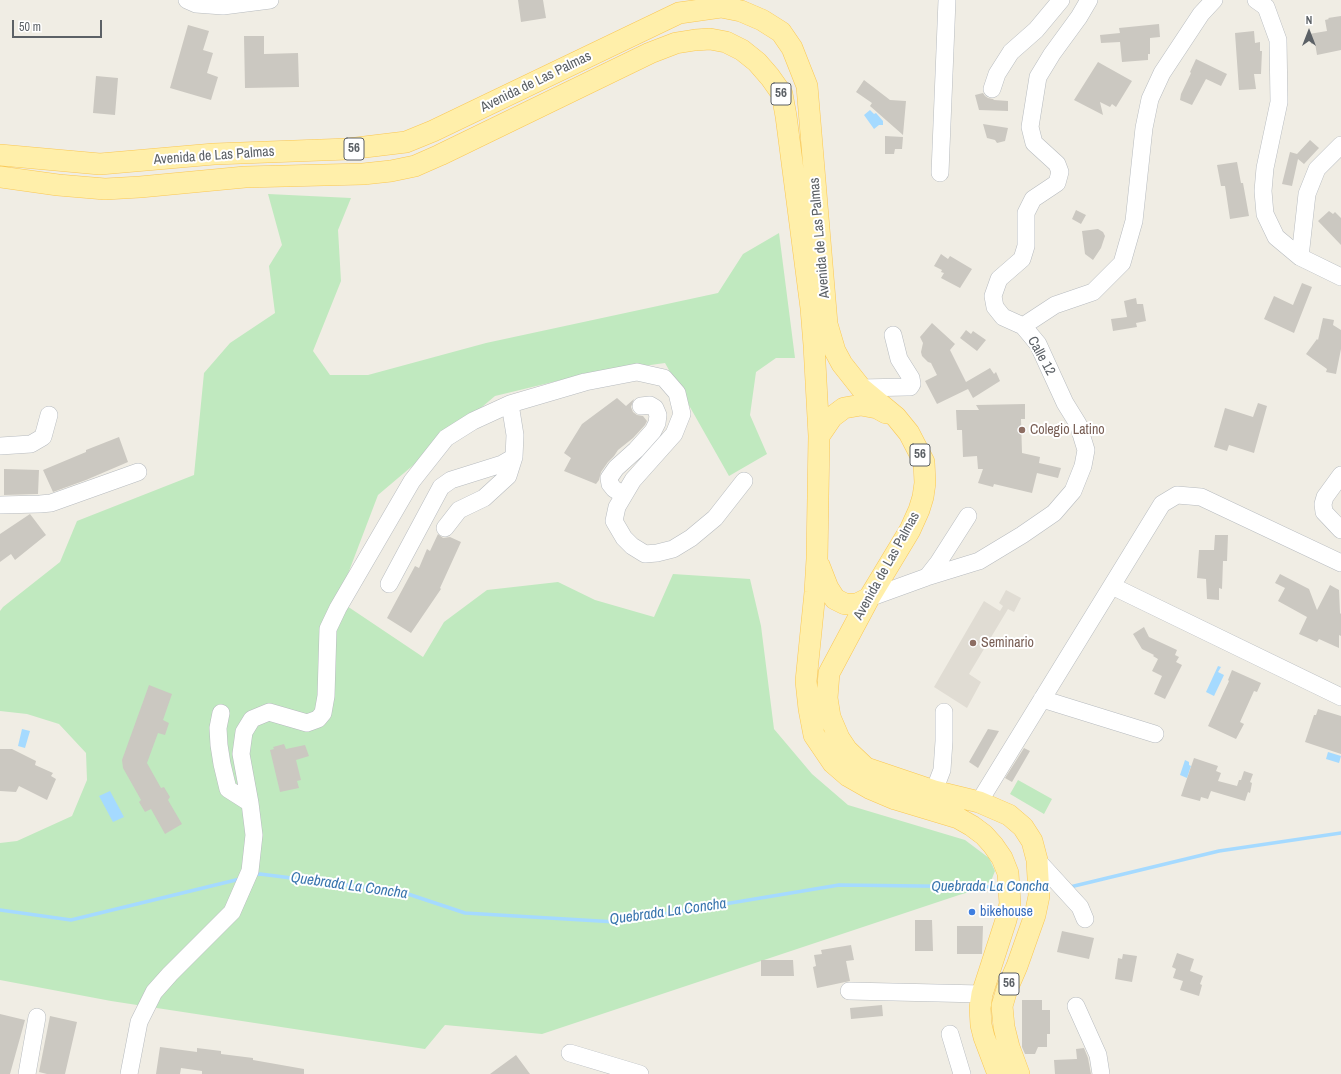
<!DOCTYPE html>
<style>
body{margin:0}
#map{position:relative;width:1341px;height:1074px;overflow:hidden;background:#f0ede4;font-family:"Archivo Narrow",sans-serif}
canvas{display:block}
.north{position:absolute;left:1289px;top:12px;width:40px;height:40px;-webkit-text-stroke:3px #fff;paint-order:stroke;rotate:0deg;font-size:11px;font-weight:700;line-height:16px;text-align:center;color:#5c6166}
.north::after{content:'';display:block;margin:auto;width:14px;height:18px;background:#5c6166;clip-path:polygon(50% 0,100% 100%,50% 72%,0 100%)}
.scale{position:absolute;left:12px;top:20px;width:90px;height:18px;box-sizing:border-box;border:2px solid #5c6166;border-top:0;padding-left:5px;font-size:12px;line-height:14px;white-space:nowrap;color:#5c6166;-webkit-text-stroke:3px #fff;paint-order:stroke}
</style>
<div id="map">
<canvas width="1341" height="1074"></canvas>
<div class="north">N</div>
<div class="scale">50 m</div>
</div>
<script>
const ctx = document.querySelector('canvas').getContext('2d');
ctx.lineJoin = 'round';
function fillPath(path, color) {
  ctx.fillStyle = color;
  ctx.fill(path, 'evenodd');
}
function poly(rows) {
  const path = new Path2D();
  for (const r of rows) {
    path.moveTo(r[0], r[1]);
    for (let i = 2; i < r.length; i += 2) path.lineTo(r[i], r[i + 1]);
  }
  return path;
}
function trace(path, color, width, dash) {
  ctx.strokeStyle = color;
  ctx.lineWidth = width;
  ctx.lineCap = dash ? 'butt' : 'round';
  ctx.setLineDash(dash || []);
  ctx.stroke(path);
}
function write(font, color, halo, rows, align = 'center') {
  ctx.font = font + ' "Archivo Narrow",sans-serif';
  ctx.lineWidth = 4;
  ctx.setLineDash([]);
  ctx.textBaseline = 'middle';
  ctx.strokeStyle = halo;
  ctx.fillStyle = color;
  for (const [text, x, y, turn = 0] of rows) {
    ctx.save();
    ctx.translate(x, y);
    ctx.rotate((+turn || 0) * Math.PI / 180);
    ctx.textAlign = isNaN(turn) ? turn : align;
    if (halo) ctx.strokeText(text, 0, 0);
    ctx.fillText(text, 0, 0);
    ctx.restore();
  }
}
fillPath(poly([
 [1006,590,1021,598,1014,612,1008,609,969,674,981,682,967,708,934,687,984,601,1000,611,1003,606,999,603]
]), '#e0dcd3');
fillPath(poly([
 [268,194,351,198,338,230,341,281,313,351,330,375,368,375,486,343,718,293,743,254,779,233,795,358,776,358,756,372,750,415,767,454,729,476,665,363,586,374,495,396,378,495,338,600,423,657,444,622,487,590,558,582,595,600,654,617,673,574,750,579,761,626,774,729,812,774,848,805,965,840,989,858,995,871,991,881,976,890,959,895,542,1034,445,1025,425,1049,111,1001,0,980,0,843,17,841,72,816,87,780,86,753,59,724,27,714,0,711,0,611,3,607,60,562,77,521,194,475,204,373,230,343,275,313,269,266,282,245],
 [1018,780,1052,799,1044,814,1010,794]
]), '#c0e9bf');
fillPath(poly([
 [870,110,874,114,876,113,883,121,883,125,879,125,874,129,864,115],
 [1218,666,1221,667,1218,672,1224,675,1214,696,1206,692],
 [22,729,30,731,25,748,18,746],
 [1328,752,1341,756,1339,763,1326,759],
 [1185,760,1189,762,1189,765,1191,766,1187,778,1180,775],
 [110,791,124,817,113,822,99,796]
]), '#a5daff');
trace(poly([
 [254,875,260,874,402,892,465,913,616,922,839,885,1002,887],
 [1016,887,1032,887],
 [1070,887,1219,851,1341,833],
 [0,910,71,920,240,879]
]), '#a5daff', 3.5);
fillPath(poly([
 [518,0,543,0,546,18,521,22],
 [1341,16,1341,50,1317,55,1315,43,1311,44,1309,34,1327,31,1325,20,1329,19,1328,18],
 [1159,24,1160,37,1150,38,1150,54,1148,54,1148,60,1122,62,1120,42,1101,43,1100,35,1120,33,1119,28],
 [188,25,209,31,203,50,213,53,207,73,218,77,211,100,170,88],
 [1254,31,1255,43,1260,42,1260,51,1262,51,1261,74,1254,74,1256,89,1239,90,1235,33],
 [244,36,264,36,264,54,298,53,299,87,245,88],
 [1196,59,1227,74,1221,86,1206,79,1192,105,1180,100,1181,94,1191,73,1190,72],
 [1098,62,1132,81,1116,107,1112,104,1110,107,1100,102,1103,115,1074,100],
 [96,76,118,78,115,115,93,113],
 [864,80,890,100,906,101,903,135,870,106,872,103,856,92],
 [983,93,985,96,988,98,993,99,994,100,1008,101,1008,111,979,110,975,95],
 [983,124,1008,128,1005,141,997,143,995,140,987,138],
 [885,136,903,137,902,149,895,149,894,154,885,154],
 [1310,140,1319,148,1304,164,1298,159,1292,186,1282,184,1290,152,1297,154],
 [1237,162,1241,183,1243,183,1249,216,1230,219,1225,186,1221,186,1217,165],
 [1076,210,1086,215,1081,224,1072,219],
 [1329,211,1333,214,1335,212,1341,218,1341,245,1318,221],
 [1098,229,1103,232,1105,236,1101,248,1093,260,1085,254,1082,231],
 [941,254,948,259,950,256,972,269,960,288,941,278,944,273,941,272,942,270,934,266],
 [1302,283,1312,287,1294,333,1264,319,1274,296,1293,305],
 [1136,298,1137,304,1143,304,1146,321,1136,323,1137,327,1113,331,1111,319,1127,317,1124,301],
 [1323,318,1334,320,1333,325,1341,330,1341,349,1336,374,1326,372,1327,369,1306,354,1317,339,1318,340],
 [932,323,955,344,950,350,966,382,990,368,994,374,996,372,1000,381,973,398,968,389,937,404,925,381,937,375,931,363,928,362,922,356,921,352,923,343,920,337],
 [966,330,971,334,973,331,986,340,977,351,960,338],
 [617,398,626,406,634,399,631,407,633,412,637,415,643,416,647,421,645,425,633,438,618,450,614,456,608,462,601,472,599,480,596,484,564,471,571,458,564,453,582,424],
 [1258,403,1267,406,1254,453,1229,445,1227,451,1214,447,1225,408,1253,417],
 [1025,404,1025,419,1021,419,1022,453,1040,457,1039,463,1061,468,1058,478,1037,473,1032,493,994,484,993,487,978,483,983,469,978,469,977,456,963,457,962,430,957,430,956,410,979,410,976,405],
 [119,437,128,462,86,480,53,492,43,470,86,452,86,450],
 [4,469,39,470,38,494,4,495],
 [30,514,46,535,15,560,11,554,0,562,0,534],
 [438,534,443,538,450,537,461,542,440,588,441,589,411,633,387,618,415,566,419,568,427,549,430,551],
 [1215,535,1228,535,1227,561,1223,561,1222,589,1219,588,1219,600,1207,599,1206,579,1197,578,1199,550,1214,550],
 [1280,574,1309,589,1317,610,1330,585,1339,590,1340,613,1341,614,1341,636,1339,635,1339,648,1319,639,1317,642,1299,634,1307,617,1278,601,1285,588,1275,583],
 [1144,627,1149,637,1177,650,1175,655,1179,657,1176,662,1182,665,1165,699,1154,694,1162,676,1152,671,1158,659,1153,656,1154,655,1142,649,1133,634],
 [1232,670,1261,683,1257,692,1254,691,1240,722,1244,724,1236,739,1208,726,1229,681,1228,680],
 [149,685,172,694,163,720,169,723,165,735,158,733,147,763,161,788,164,787,170,797,168,800,182,824,165,834,151,809,145,812,139,802,141,800,123,768,122,760],
 [1318,709,1341,716,1341,754,1305,742,1314,715,1316,715],
 [988,729,999,731,978,768,969,762],
 [284,744,286,749,305,745,309,756,296,760,301,780,297,781,299,788,280,792,270,750,274,749,273,747],
 [1024,748,1030,751,1012,782,1005,778],
 [0,749,12,749,36,761,35,765,53,773,51,776,56,779,47,800,19,786,16,792,0,791],
 [1194,758,1218,766,1216,771,1221,773,1218,781,1237,786,1239,780,1241,780,1244,771,1253,774,1250,782,1252,783,1250,793,1248,792,1245,801,1211,791,1208,799,1201,797,1200,801,1181,796],
 [915,920,932,920,933,951,915,951],
 [957,926,983,926,982,954,957,954],
 [1062,931,1094,938,1089,959,1057,952],
 [851,945,854,960,846,961,850,981,817,988,813,967,816,966,814,955,822,954,821,950],
 [1177,953,1194,959,1190,971,1203,976,1200,984,1202,985,1199,996,1180,990,1183,981,1173,978,1176,969,1172,967],
 [1123,954,1137,956,1132,982,1115,979,1118,958,1122,959],
 [761,960,793,960,794,976,761,976],
 [1022,1000,1042,1000,1042,1010,1050,1010,1050,1034,1047,1034,1047,1047,1038,1047,1035,1054,1025,1054,1022,1047],
 [882,1005,883,1016,851,1019,850,1008],
 [0,1014,25,1020,10,1074,0,1074],
 [50,1016,77,1022,65,1074,47,1074,39,1072],
 [160,1047,197,1052,197,1048,221,1051,221,1054,253,1058,253,1060,304,1069,304,1074,202,1074,202,1071,181,1068,180,1074,156,1074],
 [1084,1048,1088,1058,1091,1074,1055,1074,1054,1060,1077,1059,1076,1049],
 [516,1055,530,1074,490,1074]
]), '#cbc8c1');
const minor = poly([
 [187,0,196,4,223,6,270,0],
 [1256,0,1266,7,1278,40,1279,102,1265,168,1263,191,1265,214,1276,237,1300,257,1341,277],
 [992,89,997,74,1011,52,1036,30,1061,0],
 [940,173,947,0],
 [1300,257,1307,194,1317,169,1341,145],
 [1023,326,1055,305,1093,292,1122,263,1134,221,1144,128,1150,99,1162,73,1201,14,1214,0],
 [861,388,907,387,910,387,912,384,911,378,899,359,893,335],
 [0,446,31,444,43,437,49,415],
 [1341,475,1325,497,1323,504,1324,512,1341,530],
 [624,495,614,489,610,484,609,478,616,468,636,450,653,431,657,423,658,415,655,408,650,405,641,406],
 [0,505,40,504,51,503,138,472],
 [445,528,459,510,484,498,508,476,514,457],
 [927,577,938,563,968,516],
 [389,584,441,487,451,480,502,464,514,457,515,435,510,404],
 [1112,586,1341,697],
 [869,598,927,577,979,561,1022,535,1054,513,1073,491,1083,466,1086,450,1078,424,1065,403,1038,344,1023,326,1003,317,995,307,993,296,999,279,1022,259,1026,246,1026,213,1033,199,1057,183,1060,172,1057,164,1034,143,1030,127,1038,77,1052,54,1079,17,1089,0],
 [1042,699,1155,734],
 [221,713,218,728,219,745,222,764,228,789,250,803],
 [934,791,942,770,944,741,944,712],
 [979,802,1162,504,1177,495,1201,497,1341,563],
 [1037,860,1080,907,1085,919],
 [849,991,982,994],
 [1076,1006,1098,1055,1101,1074],
 [950,1034,962,1074],
 [570,1053,640,1074],
 [27,1074,37,1017],
 [129,1074,139,1022,154,992,170,974,232,912,250,871,254,835,250,803,241,754,244,732,252,719,269,712,307,723,318,719,323,713,326,696,328,629,338,608,412,481,446,438,473,421,510,404,585,382,637,372,664,378,677,393,682,414,674,434,633,480,617,507,614,521,624,538,632,546,645,554,657,553,673,549,691,538,715,518,744,481]
]);
const major = poly([
 [0,155,100,164,214,154,348,149,406,142,433,131,679,13,721,7,741,11,762,20,781,32,792,48,807,86,827,324,835,351,842,364,861,388,896,417,909,433,924,462,925,483,923,497,919,510,910,530,869,598,829,673,827,698,830,717,839,738,847,750,866,768,934,791,979,802,1009,815,1023,827,1032,841,1037,860,1039,896,1035,915,1017,966,1007,989,1002,1006,1004,1027,1009,1047,1019,1074],
 [0,177,58,185,105,189,140,187,245,177,363,174,391,171,415,166,440,155,650,53,676,43,695,40,710,39,726,42,742,50,757,62,770,77,782,94,786,116,811,308,814,345,819,436,817,559,815,592,806,681,809,709,814,735,833,763,848,776,869,788,895,799,958,818,972,826,984,835,993,845,1002,858,1008,873,1010,904,1006,920,982,994,980,1008,981,1025,984,1037,998,1074],
 [819,436,832,417,844,408,861,405,877,408,886,413],
 [819,565,828,588,835,599,845,604,857,604,869,598]
]);
trace(minor, '#b7bbbf', 18);
trace(major, '#fac753', 22);
trace(minor, '#fff', 17);
trace(major, '#ffefaa', 21);
for (const [x, y, r, color] of [
 [1022,430,4,"#8d6e63"],
 [973,643,4,"#8d6e63"],
 [972,912,4,"#3f7fe0"]
]) {
  const dot = new Path2D();
  dot.arc(x, y, r, 0, 2 * Math.PI);
  ctx.fillStyle = color;
  ctx.fill(dot);
  trace(dot, '#fff', 1.5);
}
for (const [x, y, w] of [
 [781,94,20],
 [354,149,20],
 [920,455,20],
 [1009,984,20]
]) {
  const box = new Path2D();
  box.roundRect(x - w / 2, y - 11, w, 22, 3);
  ctx.fillStyle = '#fff';
  ctx.fill(box);
  trace(box, '#5c6166', 1);
}
write('bold 13px', '#5c6166', null, [
 ["56",781,94],
 ["56",354,149],
 ["56",920,455],
 ["56",1009,984]
]);
write('14px', '#5c6166', '#fff', [
 ["Avenida de Las Palmas",536,82,-26],
 ["Avenida de Las Palmas",214,156,-4],
 ["Avenida de Las Palmas",820,238,-95],
 ["Calle 12",1041,356,61],
 ["Avenida de Las Palmas",887,566,-61]
]);
write('14px', '#785e54', '#fff', [
 ["Colegio Latino",1030,430],
 ["Seminario",981,643]
], 'left');
write('14px', '#366cbe', '#fff', [
 ["bikehouse",980,912]
], 'left');
write('italic 15px', '#3975ae', '#fff', [
 ["Quebrada La Concha",349,886,8],
 ["Quebrada La Concha",990,887],
 ["Quebrada La Concha",668,912,-8]
]);
</script>
